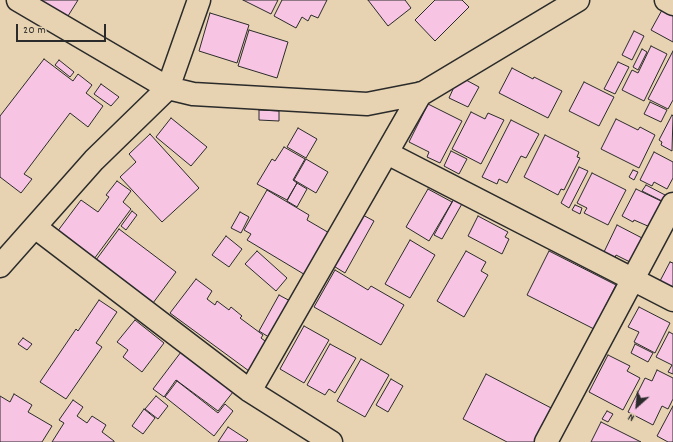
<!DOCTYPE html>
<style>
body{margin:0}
#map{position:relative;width:673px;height:442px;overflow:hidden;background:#e7d3b1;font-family:Dekko,sans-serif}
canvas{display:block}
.north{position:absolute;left:617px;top:386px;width:40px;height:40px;-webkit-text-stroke:3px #e7d3b1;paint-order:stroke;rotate:207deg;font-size:11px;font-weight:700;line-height:16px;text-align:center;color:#2b2b2b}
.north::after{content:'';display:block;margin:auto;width:14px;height:18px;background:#2b2b2b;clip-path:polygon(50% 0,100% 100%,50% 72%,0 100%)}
.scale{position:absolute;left:16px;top:24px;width:90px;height:18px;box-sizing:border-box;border:2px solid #2b2b2b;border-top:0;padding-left:5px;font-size:12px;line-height:14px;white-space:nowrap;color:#2b2b2b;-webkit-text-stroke:3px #e7d3b1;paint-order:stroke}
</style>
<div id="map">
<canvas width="673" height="442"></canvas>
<div class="north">N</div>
<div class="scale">20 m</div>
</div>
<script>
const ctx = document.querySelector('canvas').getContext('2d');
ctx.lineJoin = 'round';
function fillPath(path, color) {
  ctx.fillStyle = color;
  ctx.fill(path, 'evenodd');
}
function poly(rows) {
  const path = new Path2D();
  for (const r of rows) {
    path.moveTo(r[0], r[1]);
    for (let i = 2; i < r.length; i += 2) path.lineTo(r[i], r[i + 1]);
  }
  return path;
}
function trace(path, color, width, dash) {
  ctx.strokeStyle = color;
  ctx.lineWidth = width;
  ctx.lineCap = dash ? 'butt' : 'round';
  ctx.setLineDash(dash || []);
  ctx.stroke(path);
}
const building = poly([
 [40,0,78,0,68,16,40,0],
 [243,0,278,0,271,14,243,0],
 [282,0,327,0,318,18,311,15,308,21,302,17,296,28,274,16,282,0],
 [368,0,405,0,411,8,388,26,368,0],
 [435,0,462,0,469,7,435,41,415,20,435,0],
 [662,10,673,16,673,42,651,30,662,10],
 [210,13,249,25,237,63,199,51,210,13],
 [249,30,288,42,277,78,238,66,249,30],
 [634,31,644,36,632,60,622,55,634,31],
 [651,46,667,54,644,101,622,90,632,70,638,73,651,46],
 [642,49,647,52,638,70,633,67,642,49],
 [673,51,673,100,668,109,648,99,673,51],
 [44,59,73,81,78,74,92,85,86,93,103,106,88,127,70,113,24,174,32,179,21,193,0,177,0,116,44,59],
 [59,60,74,72,70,77,55,65,59,60],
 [618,62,629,67,615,94,604,89,618,62],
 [512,68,533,79,534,77,562,91,548,118,499,93,512,68],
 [466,80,479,87,468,107,449,98,454,87,466,80],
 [584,82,614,97,599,126,569,111,584,82],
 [101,84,119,97,111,106,94,94,101,84],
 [650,102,667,110,661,122,644,114,650,102],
 [428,104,462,121,440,163,427,157,429,152,409,142,428,104],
 [259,110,279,111,279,121,259,120,259,110],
 [471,112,485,119,488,113,504,120,481,164,452,149,471,112],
 [672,115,673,116,672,151,661,145,662,142,659,140,672,115],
 [171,118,207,147,191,166,156,137,171,118],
 [616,119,638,130,640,127,655,135,639,168,601,149,616,119],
 [511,120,539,134,526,158,521,156,507,183,499,179,497,184,482,177,511,120],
 [298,128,317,139,306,158,287,147,298,128],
 [150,134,199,188,162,222,120,177,136,162,129,154,150,134],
 [545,135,579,152,577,157,580,158,564,190,561,189,558,195,524,177,545,135],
 [284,147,305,159,293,180,297,183,287,200,257,184,272,159,275,161,284,147],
 [451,151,467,159,459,174,444,166,451,151],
 [654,152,673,162,673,178,667,189,654,182,652,186,640,180,654,152],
 [306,159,328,172,316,193,294,180,306,159],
 [579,167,588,171,569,208,561,203,579,167],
 [633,170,638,172,634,180,629,177,633,170],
 [592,173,626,190,608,225,584,213,587,208,577,203,592,173],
 [117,181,131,191,123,202,131,209,94,259,57,232,81,200,98,212,109,197,106,195,117,181],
 [297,183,307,189,297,207,287,201,297,183],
 [646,185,665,195,662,201,642,191,646,185],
 [428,189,452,202,429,241,406,227,428,189],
 [636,189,663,202,650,227,634,220,633,222,622,216,636,189],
 [267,190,309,215,307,220,331,234,307,276,247,240,251,234,244,230,267,190],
 [455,197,463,202,442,239,434,235,455,197],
 [575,205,582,208,580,214,572,210,575,205],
 [132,211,137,215,126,230,121,226,132,211],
 [240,212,249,217,241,233,231,228,240,212],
 [361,214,374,221,345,273,332,265,361,214],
 [478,216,508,232,505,237,509,239,502,254,468,236,478,216],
 [617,225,642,238,630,262,616,255,615,258,604,252,617,225],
 [119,229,176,272,153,303,96,260,119,229],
 [226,236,242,249,229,267,212,255,226,236],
 [410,240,435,255,410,298,385,284,410,240],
 [257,251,287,278,276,291,245,264,257,251],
 [466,251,486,262,481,271,488,275,464,317,437,301,466,251],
 [549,251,616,285,594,329,527,295,549,251],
 [670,262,673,263,673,287,660,281,670,262],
 [335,270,368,290,371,286,404,305,381,345,314,307,335,270],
 [196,279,212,291,207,299,215,305,217,301,229,310,231,307,242,316,240,318,263,335,261,338,269,344,249,371,170,313,196,279],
 [279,295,292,302,272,339,259,331,279,295],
 [99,300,117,312,96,343,102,347,66,399,40,382,76,329,78,331,99,300],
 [639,307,670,323,655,353,634,342,639,332,628,327,639,307],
 [135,320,164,343,142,372,123,357,128,350,117,342,135,320],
 [304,326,329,340,304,383,280,369,304,326],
 [669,332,673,334,673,374,668,372,672,365,656,357,669,332],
 [23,338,32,344,27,350,18,344,23,338],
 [330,344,356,358,335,393,329,389,325,395,307,385,330,344],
 [635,344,653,353,648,362,631,353,635,344],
 [181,352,233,392,218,411,176,380,164,397,153,389,181,352],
 [608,355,630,366,627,371,640,378,623,410,589,392,608,355],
 [361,359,389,375,365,417,337,401,361,359],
 [657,370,673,378,673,399,668,409,662,406,653,425,628,412,645,378,652,381,657,370],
 [486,374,555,410,539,442,507,442,463,419,486,374],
 [391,379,403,386,388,412,376,405,391,379],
 [177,381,218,413,225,404,233,411,214,436,165,397,177,381],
 [14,394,32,405,28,412,52,426,42,442,0,442,0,396,10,402,14,394],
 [156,396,168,406,158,419,145,409,156,396],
 [73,400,83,407,77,416,87,423,92,416,106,425,102,432,114,441,114,442,52,442,64,423,59,420,73,400],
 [673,406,673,442,668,442,657,436,673,406],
 [144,409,155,418,143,434,132,426,144,409],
 [607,411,613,414,608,422,602,419,607,411],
 [601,422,641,442,591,442,601,422],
 [228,427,248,440,246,442,218,442,228,427]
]);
fillPath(building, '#f7c4e3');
trace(building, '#2b2b2b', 1);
const minor = poly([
 [18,0,168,88,193,94,367,104,423,93,578,0],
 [666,0,673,4],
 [387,153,673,300],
 [35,227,250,391,331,442],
 [0,266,94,160,168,88,199,0],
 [250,391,421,93],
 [546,442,673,204]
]);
trace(minor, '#2b2b2b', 25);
trace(minor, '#e7d3b1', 22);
</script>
